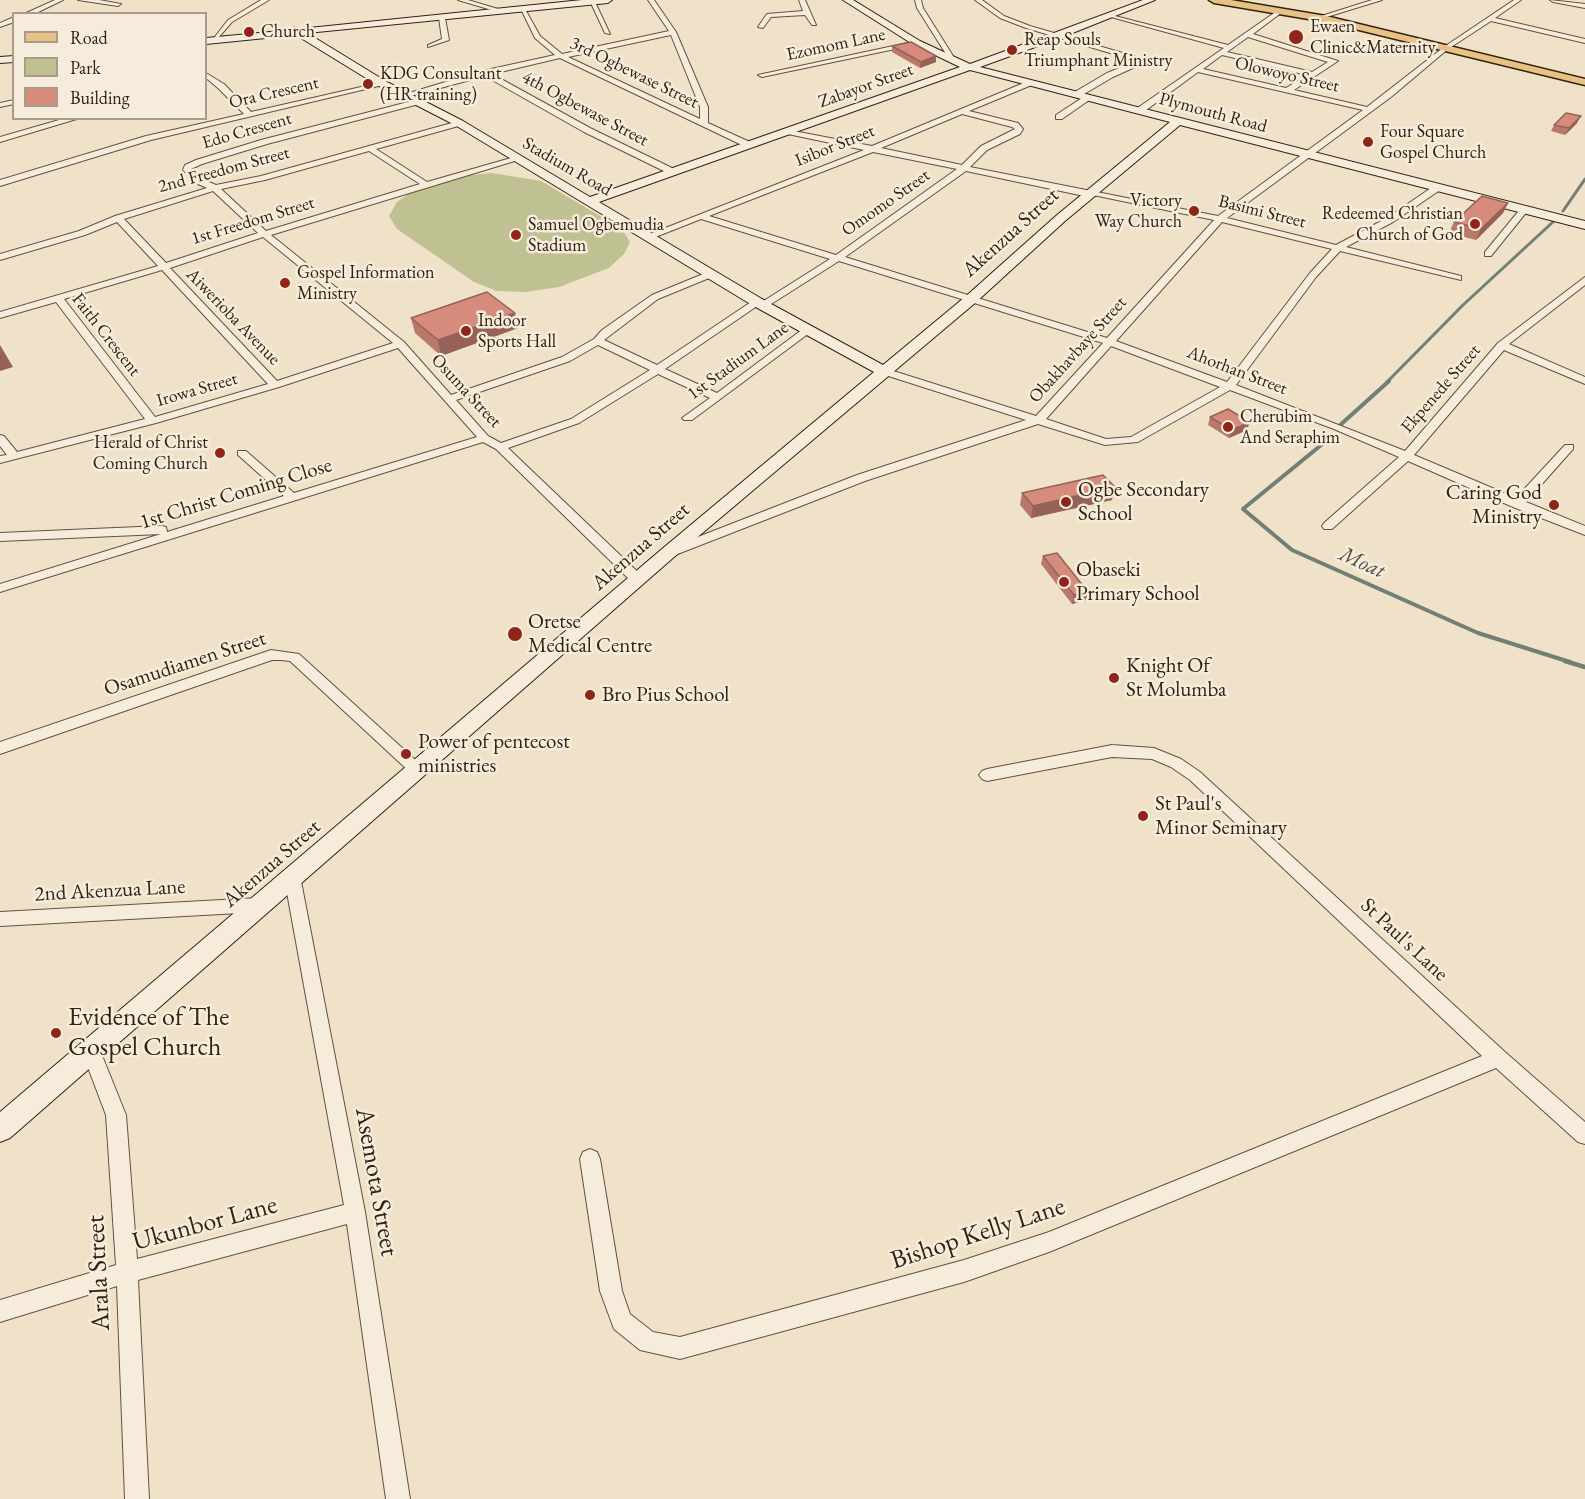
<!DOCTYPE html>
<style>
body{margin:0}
#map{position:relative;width:1585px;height:1499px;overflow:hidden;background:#f0e2c9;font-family:"EB Garamond",serif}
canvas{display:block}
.legend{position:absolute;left:12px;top:12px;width:195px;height:108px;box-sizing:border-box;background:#f5ecdc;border:2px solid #a89b8a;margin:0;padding:8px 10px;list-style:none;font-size:18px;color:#352110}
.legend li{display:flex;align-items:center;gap:12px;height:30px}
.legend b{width:30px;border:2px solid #a89b8a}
</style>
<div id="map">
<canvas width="1585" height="1499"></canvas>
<ul class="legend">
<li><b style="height:8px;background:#e8c184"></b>Road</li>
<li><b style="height:16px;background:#c0c192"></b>Park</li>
<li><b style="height:16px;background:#d68b7d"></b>Building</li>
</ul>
</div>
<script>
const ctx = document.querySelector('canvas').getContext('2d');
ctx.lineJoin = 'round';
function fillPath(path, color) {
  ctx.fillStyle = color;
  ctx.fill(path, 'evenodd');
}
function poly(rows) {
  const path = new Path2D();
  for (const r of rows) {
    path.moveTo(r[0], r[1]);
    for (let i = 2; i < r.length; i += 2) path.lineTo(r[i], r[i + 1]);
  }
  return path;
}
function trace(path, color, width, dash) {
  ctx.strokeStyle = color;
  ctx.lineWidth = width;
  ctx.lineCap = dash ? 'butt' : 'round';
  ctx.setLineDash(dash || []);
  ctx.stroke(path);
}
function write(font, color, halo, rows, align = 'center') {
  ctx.font = font + ' "EB Garamond",serif';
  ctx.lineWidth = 5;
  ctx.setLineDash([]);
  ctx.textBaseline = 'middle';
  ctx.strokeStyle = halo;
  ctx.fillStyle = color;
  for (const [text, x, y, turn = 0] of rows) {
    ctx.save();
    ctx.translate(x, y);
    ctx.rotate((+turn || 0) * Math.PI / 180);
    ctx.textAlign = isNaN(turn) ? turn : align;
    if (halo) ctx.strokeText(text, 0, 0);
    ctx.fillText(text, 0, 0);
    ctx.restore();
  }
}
fillPath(poly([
 [492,173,541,181,622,229,630,242,624,254,609,268,559,287,526,292,497,291,474,282,397,229,389,216,397,202,414,190,461,176]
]), '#c0c192');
trace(poly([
 [1563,211,1585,179],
 [1387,382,1463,305,1554,221]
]), '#727f75', 3);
trace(poly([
 [1338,427,1389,381],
 [1331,437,1243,509,1292,550,1478,633,1570,662]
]), '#727f75', 4);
trace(poly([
 [1565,661,1585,667]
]), '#727f75', 4.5);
const street = poly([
 [55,0,63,0,34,14,24,14,55,0],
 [78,0,99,0,121,4,118,6,78,0],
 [261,0,269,0,232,22,218,38,214,38,228,20,261,0],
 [458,0,468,0,498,9,495,11,458,0],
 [648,0,654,0,676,32,708,107,708,123,752,143,752,147,746,147,560,58,492,74,590,128,674,169,674,173,668,173,584,132,485,76,403,98,399,96,482,71,555,55,535,38,521,9,525,9,540,36,562,54,669,31,648,0],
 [671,35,700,107,700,119,568,57,671,35],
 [799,0,805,0,816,25,812,25,805,15,771,17,763,28,758,27,767,14,803,11,799,0],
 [915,0,921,0,923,8,958,64,951,62,917,8,915,0],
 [975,0,982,0,1004,16,1030,26,1164,65,1160,67,1144,63,1113,77,1079,97,1073,97,1073,93,1107,73,1137,61,1026,28,1000,18,975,0],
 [1372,0,1382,0,1320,19,1315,18,1372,0],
 [1514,0,1521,0,1495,18,1585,39,1585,43,1491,21,1448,49,1391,97,1227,218,1336,245,1387,218,1434,186,1440,186,1440,190,1393,222,1346,247,1461,276,1461,280,1340,251,1316,277,1236,385,1405,451,1498,343,1585,277,1585,285,1509,344,1585,377,1585,384,1504,350,1414,455,1516,498,1565,445,1573,445,1573,449,1526,502,1585,526,1585,535,1513,507,1408,461,1332,529,1324,529,1322,526,1324,523,1399,457,1334,429,1230,390,1138,442,1105,445,1038,424,865,481,675,555,667,555,665,552,667,549,857,475,1026,420,879,373,879,369,887,369,1036,416,1103,343,839,261,768,306,760,304,665,369,717,393,803,329,812,331,692,420,684,420,682,418,710,398,658,374,579,423,508,448,642,576,644,579,642,582,632,582,496,449,483,442,0,592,0,584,161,534,0,541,0,533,162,526,166,527,167,532,284,496,238,455,238,451,246,451,294,493,477,437,398,348,279,387,156,423,0,463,0,456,7,455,0,446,0,435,4,436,17,452,145,419,56,302,0,318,0,312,158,266,117,222,85,235,0,260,0,254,79,231,115,216,207,188,198,184,183,170,185,165,196,160,261,140,416,100,420,102,419,104,267,144,202,164,191,169,204,180,216,185,261,176,459,121,462,121,462,125,376,149,427,182,518,156,518,160,271,235,404,342,451,395,562,357,594,339,602,330,652,295,708,272,714,272,714,276,658,299,604,340,657,365,754,300,762,302,830,259,701,219,653,238,645,236,864,150,783,133,783,129,872,146,1031,80,1034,84,969,111,1018,123,1023,129,1020,134,987,150,970,167,1218,216,1363,110,1198,72,1142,113,1136,113,1136,109,1224,48,1111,17,1111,15,1228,45,1277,11,1281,11,1281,13,1253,34,1338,61,1294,90,1367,107,1444,47,1514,0],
 [1248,37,1328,62,1312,72,1227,52,1248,37],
 [1222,55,1307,75,1286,88,1203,69,1222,55],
 [962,114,1012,127,1015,129,981,146,962,165,881,148,962,114],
 [369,151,420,184,266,231,221,189,265,180,369,151],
 [873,152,957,169,836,255,709,216,873,152],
 [966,171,1089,197,1093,195,1214,220,1107,338,845,257,966,171],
 [213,191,258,233,166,263,124,219,213,191],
 [1222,222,1332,249,1310,273,1227,382,1116,341,1222,222],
 [263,237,393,343,277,381,170,268,263,237],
 [162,270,268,384,155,417,64,299,162,270],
 [598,345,650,370,571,419,501,443,488,436,456,400,570,361,598,345],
 [1111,346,1220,387,1131,437,1106,439,1046,419,1111,346],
 [1550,0,1585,4,1585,8,1553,2,1550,0],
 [590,1,595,2,610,34,605,33,590,1],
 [442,16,445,18,449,40,428,47,428,45,442,39,439,18,442,16],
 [14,17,14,22,0,27,0,23,14,17],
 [912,42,914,45,762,77,758,75,912,42],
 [206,73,224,84,251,112,383,82,387,84,151,140,0,186,0,180,146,136,244,114,218,88,206,78,206,73],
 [1085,96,1092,98,1062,119,1056,119,1056,115,1085,96],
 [14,100,14,104,0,107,0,103,14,100],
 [66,118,80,118,0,142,0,137,66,118],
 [1522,207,1529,209,1491,256,1485,256,1485,252,1522,207],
 [271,650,299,654,422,766,425,770,422,774,412,774,290,661,281,660,272,660,0,754,0,742,271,650],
 [1112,745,1154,748,1181,759,1200,772,1505,1052,1585,1122,1585,1144,1578,1142,1496,1068,1049,1252,964,1282,680,1359,640,1350,614,1329,600,1291,580,1159,583,1152,590,1149,597,1152,600,1159,622,1291,630,1314,653,1332,680,1337,964,1260,1049,1232,1482,1056,1190,780,1171,767,1152,759,1112,757,987,781,982,779,979,775,982,771,987,769,1112,745],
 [292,869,298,871,300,876,365,1212,410,1499,386,1499,347,1224,138,1280,149,1499,125,1499,117,1286,0,1322,0,1300,116,1265,106,1115,81,1049,83,1043,90,1041,97,1043,126,1115,137,1259,344,1205,284,876,286,871,292,869],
 [259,898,265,900,267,905,265,910,259,912,0,926,0,912,259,898]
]);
const secondary = poly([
 [582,0,612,0,608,3,307,33,387,82,463,121,590,197,960,67,914,45,843,0,853,0,920,41,970,64,1143,0,1155,0,1060,38,980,67,1585,221,1585,229,1180,125,1065,221,975,303,674,557,10,1138,0,1142,0,1112,662,549,874,372,752,305,455,125,379,86,296,35,206,44,206,38,291,30,295,27,299,29,582,0],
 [970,70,1170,122,1057,215,965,297,883,365,762,299,599,202,970,70],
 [14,56,14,62,0,63,0,57,14,56]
]);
const primary = poly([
 [1209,0,1231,0,1326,16,1585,79,1585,85,1326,22,1214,3,1209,0]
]);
trace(street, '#64513e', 2);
trace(secondary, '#352110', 2);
trace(primary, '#352110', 3);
fillPath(street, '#f5ecdc');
fillPath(secondary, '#f5ecdc');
fillPath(primary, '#e8c184');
fillPath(poly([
 [892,46,936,56,936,62,920,68,892,52],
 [1577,123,1565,135,1551,131,1554,125],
 [1508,203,1503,213,1476,240,1449,233,1454,222],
 [411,318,518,328,441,356,415,333],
 [1210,417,1247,430,1229,438,1208,425],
 [1022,493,1112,500,1031,518,1020,505],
 [1043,556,1086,600,1072,604,1041,564]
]), '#b8786c');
fillPath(poly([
 [936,56,936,62,920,68,921,62],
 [1581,116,1577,123,1565,135,1569,128],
 [1508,203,1503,213,1476,240,1481,229],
 [515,313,518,328,441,356,438,340],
 [0,345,13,367,0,371],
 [1250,422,1247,430,1229,438,1232,430],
 [1115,487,1112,500,1031,518,1033,506],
 [1088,592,1086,600,1072,604,1074,595]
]), '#966158');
const building = poly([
 [911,42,936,56,921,62,892,46,911,42],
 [1566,113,1581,116,1569,128,1554,125,1566,113],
 [1482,196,1508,203,1481,229,1454,222,1482,196],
 [487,292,515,313,438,340,411,318,487,292],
 [1228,409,1250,422,1232,430,1210,417,1228,409],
 [1103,475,1115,487,1033,506,1022,493,1103,475],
 [1057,553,1088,592,1074,595,1043,556,1057,553]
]);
fillPath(building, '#d68b7d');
trace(building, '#966158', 1.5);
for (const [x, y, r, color] of [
 [249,32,6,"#8f2418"],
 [1296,37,8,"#8f2418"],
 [1012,50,6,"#8f2418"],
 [368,84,6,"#8f2418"],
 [1368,142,6,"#8f2418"],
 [1194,211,6,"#8f2418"],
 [1475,224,6,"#8f2418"],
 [516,235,6,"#8f2418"],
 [285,283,6,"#8f2418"],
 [466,331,6,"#8f2418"],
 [1228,427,6,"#8f2418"],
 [220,453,6,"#8f2418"],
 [1066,502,6,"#8f2418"],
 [1554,505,6,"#8f2418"],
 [1064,582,6,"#8f2418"],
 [515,634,8,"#8f2418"],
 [1114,678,6,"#8f2418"],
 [590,695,6,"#8f2418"],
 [406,754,6,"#8f2418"],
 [1143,816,6,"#8f2418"],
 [56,1033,6,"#8f2418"]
]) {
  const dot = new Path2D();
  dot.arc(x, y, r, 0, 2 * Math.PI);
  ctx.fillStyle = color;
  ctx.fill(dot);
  trace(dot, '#f5ecdc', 2);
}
write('18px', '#352110', '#f5ecdc', [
 ["Ewaen",1310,27],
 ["Clinic&Maternity",1310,48],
 ["Church",261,32],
 ["Reap Souls",1024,40],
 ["Triumphant Ministry",1024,61],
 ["KDG Consultant",380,74],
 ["(HR training)",380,95],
 ["Four Square",1380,132],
 ["Gospel Church",1380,153],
 ["Victory",1182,201,"right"],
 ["Way Church",1182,222,"right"],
 ["Redeemed Christian",1463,214,"right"],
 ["Church of God",1463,235,"right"],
 ["Samuel Ogbemudia",528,225],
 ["Stadium",528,246],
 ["Gospel Information",297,273],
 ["Ministry",297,294],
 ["Indoor",478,321],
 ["Sports Hall",478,342],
 ["Cherubim",1240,417],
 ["And Seraphim",1240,438],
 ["Herald of Christ",208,443,"right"],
 ["Coming Church",208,464,"right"]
], 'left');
write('18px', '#352110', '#f5ecdc', [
 ["Ezomom Lane",836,45,-12],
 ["3rd Ogbewase Street",634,73,26],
 ["Olowoyo Street",1287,75,13],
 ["Zabayor Street",866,86,-20],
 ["Ora Crescent",274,93,-13],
 ["4th Ogbewase Street",585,109,28],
 ["Plymouth Road",1213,113,15],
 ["Edo Crescent",247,131,-16],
 ["Isibor Street",835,146,-22],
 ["Stadium Road",567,167,30],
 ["2nd Freedom Street",224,170,-15],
 ["Omomo Street",886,203,-35],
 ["Basimi Street",1262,212,14],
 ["1st Freedom Street",253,221,-17],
 ["Aiwerioba Avenue",233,317,46],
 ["Faith Crescent",106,335,52],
 ["Obakhavbaye Street",1078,350,-48],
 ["1st Stadium Lane",738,361,-36],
 ["Ahorhan Street",1237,371,21],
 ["Ekpenede Street",1441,389,-49],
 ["Irowa Street",197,390,-16],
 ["Osuma Street",466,391,47]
]);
write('21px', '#352110', '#f5ecdc', [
 ["Akenzua Street",1011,233,-42],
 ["1st Christ Coming Close",236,494,-17],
 ["Akenzua Street",641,547,-41],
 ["Osamudiamen Street",185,664,-18],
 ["Akenzua Street",272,864,-41],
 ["2nd Akenzua Lane",110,891,-3],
 ["St Paul's Lane",1404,940,43]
]);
write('21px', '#352110', '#f5ecdc', [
 ["Ogbe Secondary",1078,490],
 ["School",1078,514],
 ["Caring God",1542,493,"right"],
 ["Ministry",1542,517,"right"],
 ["Obaseki",1076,570],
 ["Primary School",1076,594],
 ["Oretse",528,622],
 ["Medical Centre",528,646],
 ["Knight Of",1126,666],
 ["St Molumba",1126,690],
 ["Bro Pius School",602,695],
 ["Power of pentecost",418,742],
 ["ministries",418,766],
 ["St Paul's",1155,804],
 ["Minor Seminary",1155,828]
], 'left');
write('italic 22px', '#535043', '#f5ecdc', [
 ["Moat",1362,563,24]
]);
write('26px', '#352110', '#f5ecdc', [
 ["Evidence of The",68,1018],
 ["Gospel Church",68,1048]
], 'left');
write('26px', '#352110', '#f5ecdc', [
 ["Asemota Street",376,1182,80],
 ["Ukunbor Lane",205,1224,-15],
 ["Bishop Kelly Lane",978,1234,-18],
 ["Arala Street",99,1273,-93]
]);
</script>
